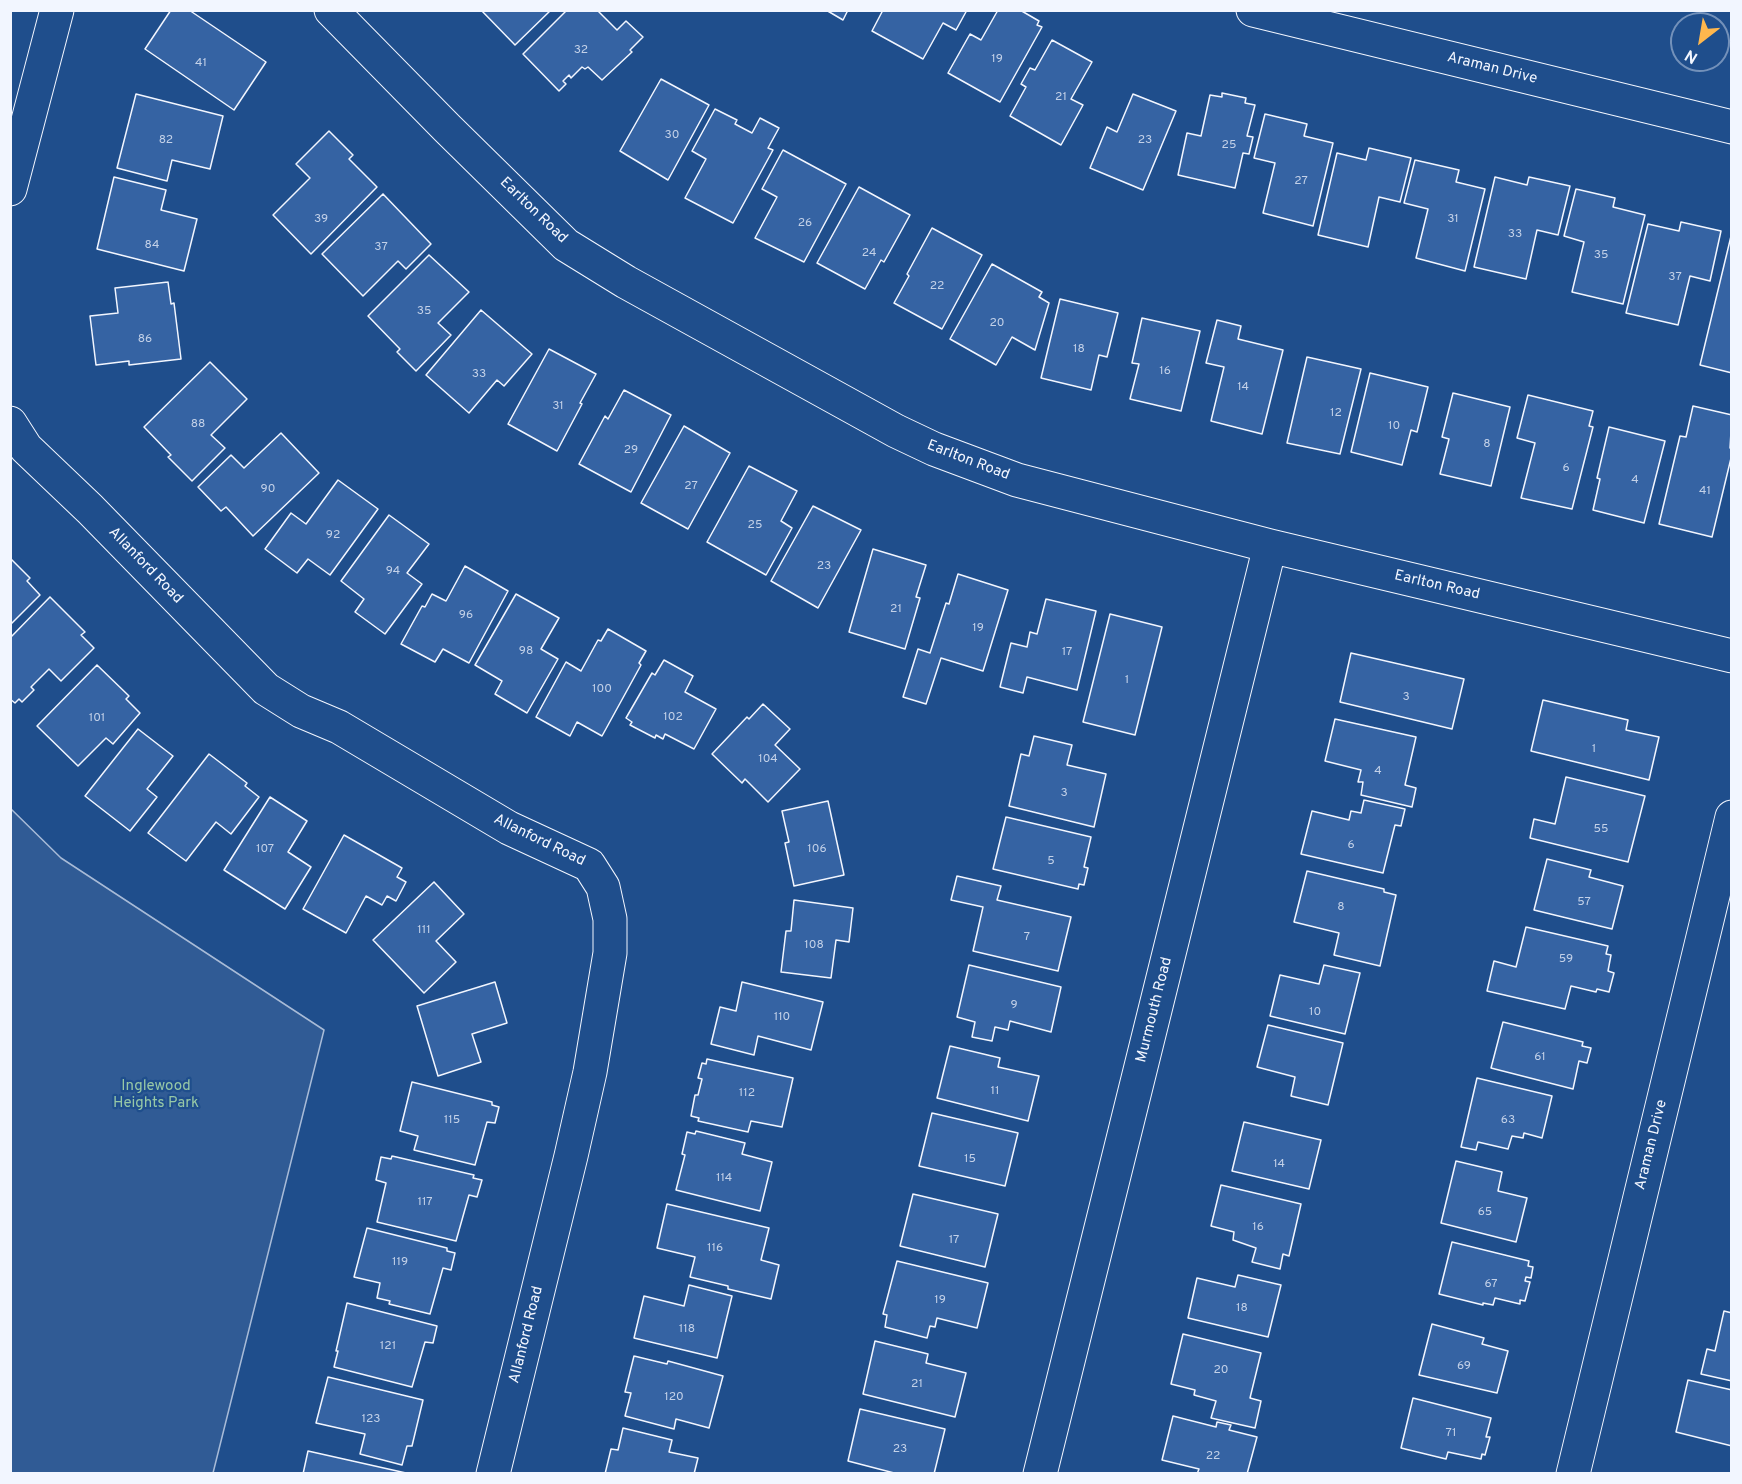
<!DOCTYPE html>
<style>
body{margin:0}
#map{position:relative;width:1742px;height:1484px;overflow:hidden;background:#1f4e8c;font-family:Overpass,sans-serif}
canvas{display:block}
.frame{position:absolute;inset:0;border:12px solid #f2f6ff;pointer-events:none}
.north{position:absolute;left:1670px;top:12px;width:60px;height:60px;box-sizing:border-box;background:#1f4e8c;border:2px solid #7391ba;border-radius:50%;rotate:211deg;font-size:16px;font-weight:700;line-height:24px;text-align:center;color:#f2f6ff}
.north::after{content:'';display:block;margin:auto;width:21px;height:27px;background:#ffb74d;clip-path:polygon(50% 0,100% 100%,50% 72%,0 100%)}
</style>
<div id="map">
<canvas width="1742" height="1484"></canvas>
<div class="frame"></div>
<div class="north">N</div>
</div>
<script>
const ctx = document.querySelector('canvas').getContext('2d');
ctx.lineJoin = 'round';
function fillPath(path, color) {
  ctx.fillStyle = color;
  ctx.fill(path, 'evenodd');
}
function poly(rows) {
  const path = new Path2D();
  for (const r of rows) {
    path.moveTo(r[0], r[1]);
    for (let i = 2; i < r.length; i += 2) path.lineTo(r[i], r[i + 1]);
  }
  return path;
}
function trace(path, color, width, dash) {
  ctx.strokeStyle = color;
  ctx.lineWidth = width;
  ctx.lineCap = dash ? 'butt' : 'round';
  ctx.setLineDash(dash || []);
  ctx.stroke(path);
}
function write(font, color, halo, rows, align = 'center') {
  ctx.font = font + ' Overpass,sans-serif';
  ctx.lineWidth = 4.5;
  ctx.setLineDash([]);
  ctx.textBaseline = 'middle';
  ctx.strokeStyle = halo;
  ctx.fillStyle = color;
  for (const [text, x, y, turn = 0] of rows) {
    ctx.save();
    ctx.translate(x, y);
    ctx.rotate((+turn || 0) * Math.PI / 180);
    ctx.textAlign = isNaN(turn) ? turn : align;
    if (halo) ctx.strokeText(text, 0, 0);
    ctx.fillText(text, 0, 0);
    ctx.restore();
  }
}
const built = poly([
 [10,808,61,858,324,1030,213,1473,11,1473,10,808]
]);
fillPath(built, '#305b95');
trace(built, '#a8bbd7', 1.5);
const building = poly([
 [171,10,189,10,266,62,234,110,145,49,171,10],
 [481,10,551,10,515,45,481,10],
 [567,10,597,10,617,30,626,21,643,37,630,50,632,52,602,80,588,67,585,69,582,67,571,78,569,75,563,81,566,84,559,91,523,54,567,10],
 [826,10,848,10,843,20,826,10],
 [883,10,967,10,956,30,943,23,923,59,872,31,883,10],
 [998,10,1020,10,1039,21,1037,25,1042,27,1000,102,948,73,970,34,981,40,998,10],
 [1052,40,1092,62,1071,99,1083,105,1061,145,1010,116,1026,87,1021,84,1030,68,1035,70,1052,40],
 [661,79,709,105,668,180,620,151,661,79],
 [1222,93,1246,98,1245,103,1255,105,1247,136,1253,137,1249,154,1243,153,1235,188,1178,175,1187,133,1201,136,1210,95,1222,97,1222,93],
 [136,94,223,116,210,169,172,160,167,181,117,168,136,94],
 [1133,94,1176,111,1143,190,1090,168,1107,127,1117,132,1133,94],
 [715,109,737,120,735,124,752,133,760,118,779,128,768,148,773,150,733,223,685,198,706,159,692,151,715,109],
 [1265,114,1307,124,1304,136,1333,143,1313,226,1263,213,1275,163,1254,158,1265,114],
 [329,131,353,155,349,159,377,187,311,254,273,215,310,178,296,164,329,131],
 [1369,148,1411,158,1400,202,1379,197,1368,247,1318,235,1337,153,1366,160,1369,148],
 [783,150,846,184,804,262,755,238,777,197,762,189,783,150],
 [1415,160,1459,170,1456,182,1485,189,1465,271,1416,258,1428,209,1404,203,1415,160],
 [114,177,166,190,161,210,197,219,184,271,97,249,114,177],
 [1495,177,1527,185,1529,177,1570,186,1558,235,1537,230,1526,279,1474,267,1495,177],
 [859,187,910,215,884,262,881,260,865,289,817,263,859,187],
 [1576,189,1615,198,1613,207,1645,215,1623,304,1572,292,1584,242,1564,236,1576,189],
 [383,194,431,244,406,269,398,261,363,296,322,254,383,194],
 [1681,222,1721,231,1710,281,1690,276,1678,325,1626,313,1648,224,1679,231,1681,222],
 [932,228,982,255,942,329,894,303,909,276,907,274,932,228],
 [1732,232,1732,373,1700,365,1732,232],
 [429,255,469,292,438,323,451,335,416,371,397,352,400,349,368,316,429,255],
 [992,264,1042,292,1039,297,1049,303,1035,350,1012,337,996,365,950,339,992,264],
 [168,282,171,304,174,303,181,359,129,365,129,361,96,365,90,316,118,313,115,288,168,282],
 [1060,299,1118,313,1107,357,1099,355,1091,390,1041,378,1060,299],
 [481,310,532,354,504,386,497,380,469,413,426,375,481,310],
 [1142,318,1200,331,1181,411,1130,399,1139,364,1132,363,1142,318],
 [1217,320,1241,326,1238,339,1283,350,1262,434,1211,421,1224,367,1206,363,1217,320],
 [549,349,596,374,580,403,582,404,557,451,508,424,549,349],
 [1307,357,1361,369,1340,454,1287,443,1307,357],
 [210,362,247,399,211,435,225,448,192,481,168,457,171,455,144,427,210,362],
 [1370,373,1428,387,1417,432,1411,430,1402,465,1351,452,1370,373],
 [624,390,671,415,631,492,579,464,605,416,608,419,624,390],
 [1453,393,1510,407,1491,486,1440,474,1449,439,1442,437,1453,393],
 [1528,395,1593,411,1589,426,1593,427,1572,509,1521,498,1535,443,1517,438,1528,395],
 [1693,406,1732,415,1730,448,1732,448,1732,454,1712,537,1659,524,1680,436,1686,437,1693,406],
 [684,426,730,453,688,529,641,503,684,426],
 [1609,427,1665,441,1644,523,1593,510,1600,479,1597,478,1609,427],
 [281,433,319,473,253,536,226,507,221,511,198,487,231,455,244,468,281,433],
 [749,466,797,491,781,521,792,528,766,575,707,542,749,466],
 [338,480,378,509,330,575,308,559,297,573,265,549,291,513,306,524,338,480],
 [813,506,861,530,818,608,771,581,813,506],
 [389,515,429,544,407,573,422,584,385,634,355,612,364,599,341,581,389,515],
 [873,549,926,565,916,597,920,598,905,649,849,632,873,549],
 [10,558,30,578,27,581,40,595,10,625,10,558],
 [465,566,508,591,469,663,443,649,435,662,401,644,422,606,425,607,432,594,446,601,465,566],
 [958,574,1008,590,983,671,941,658,926,704,903,697,918,649,930,653,946,603,949,604,958,574],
 [516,594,559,618,541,649,558,659,527,713,495,694,502,681,475,665,516,594],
 [50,597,85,632,81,635,94,648,61,681,49,669,31,687,34,690,22,702,19,699,15,703,10,699,10,638,50,597],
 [1046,599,1096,611,1077,690,1027,677,1023,693,1000,687,1011,643,1027,647,1030,632,1037,634,1046,599],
 [1110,614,1162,627,1135,735,1083,722,1110,614],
 [608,629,646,651,639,663,641,665,602,736,577,722,570,736,536,717,566,662,581,671,598,640,601,641,608,629],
 [1351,653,1464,679,1452,729,1340,702,1351,653],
 [664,660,693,676,685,692,716,709,694,749,665,734,663,739,656,735,655,738,630,725,632,722,626,718,652,673,655,675,664,660],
 [97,665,129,696,126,699,140,713,113,744,106,738,78,766,37,726,97,665],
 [1543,700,1628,720,1626,730,1659,737,1649,780,1531,751,1543,700],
 [763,704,790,729,775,745,800,769,768,802,745,779,742,783,712,754,747,717,749,719,763,704],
 [1335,719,1416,737,1405,785,1416,788,1412,807,1361,795,1363,782,1358,782,1361,770,1325,761,1335,719],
 [138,729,173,756,147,789,157,797,130,831,85,796,138,729],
 [1034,736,1072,745,1067,765,1106,774,1094,827,1009,806,1021,754,1029,756,1034,736],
 [209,754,247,783,245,786,259,797,231,834,216,822,186,861,148,833,209,754],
 [1566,777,1645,796,1628,862,1530,838,1534,819,1555,824,1566,777],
 [270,797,307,821,288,852,311,867,285,909,224,870,270,797],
 [1364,800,1405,809,1401,826,1395,825,1383,873,1301,854,1312,811,1349,820,1351,811,1361,813,1364,800],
 [828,801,844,875,794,886,785,843,789,842,782,811,828,801],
 [1006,817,1091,837,1084,867,1088,868,1084,885,1079,884,1078,889,993,869,1006,817],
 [344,835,402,868,397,877,406,882,396,901,387,896,382,905,366,896,346,933,303,909,344,835],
 [1547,859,1591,870,1589,877,1623,886,1612,929,1534,910,1547,859],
 [1307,871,1384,889,1384,892,1396,895,1380,966,1334,955,1339,933,1294,922,1307,871],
 [957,876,1001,886,997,900,1071,917,1058,971,973,951,983,907,951,900,957,876],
 [434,882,464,914,436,941,456,962,424,993,373,940,434,882],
 [794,900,853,908,849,942,836,940,831,978,781,972,786,931,791,931,794,900],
 [1526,927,1608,946,1606,954,1611,955,1608,971,1614,973,1609,992,1597,989,1596,992,1571,986,1565,1009,1487,991,1494,961,1516,967,1526,927],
 [969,965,1061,987,1051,1032,1010,1021,1008,1030,995,1027,992,1041,972,1037,975,1022,957,1017,969,965],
 [1324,965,1360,973,1345,1034,1270,1016,1280,975,1319,984,1324,965],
 [495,982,507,1023,472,1034,481,1062,438,1076,417,1006,495,982],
 [742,982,823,1002,811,1050,758,1036,754,1055,711,1044,720,1007,736,1011,742,982],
 [1503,1022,1583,1042,1582,1046,1591,1048,1587,1063,1579,1061,1573,1089,1491,1068,1503,1022],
 [1268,1025,1343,1043,1328,1105,1291,1096,1295,1077,1257,1067,1268,1025],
 [950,1046,1000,1058,998,1067,1039,1076,1028,1121,937,1098,950,1046],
 [707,1059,793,1078,782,1127,751,1121,748,1132,698,1121,699,1118,691,1116,695,1095,698,1095,702,1079,698,1078,702,1063,706,1064,707,1059],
 [1477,1078,1552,1096,1542,1138,1524,1133,1523,1138,1512,1136,1508,1149,1478,1142,1476,1150,1461,1147,1477,1078],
 [412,1082,492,1102,492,1105,499,1107,495,1123,487,1122,475,1165,414,1150,418,1136,400,1131,412,1082],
 [932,1113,1018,1133,1005,1186,919,1166,932,1113],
 [1244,1122,1321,1140,1309,1189,1232,1171,1244,1122],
 [696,1131,745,1143,742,1154,772,1162,760,1211,676,1190,685,1155,682,1154,687,1132,695,1134,696,1131],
 [392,1156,474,1175,473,1178,482,1180,477,1197,469,1195,456,1241,377,1222,386,1183,376,1180,381,1157,391,1159,392,1156],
 [1456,1161,1502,1172,1498,1191,1527,1198,1516,1242,1441,1223,1456,1161],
 [1221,1185,1301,1204,1289,1256,1283,1254,1280,1269,1252,1262,1256,1248,1233,1240,1234,1232,1211,1226,1221,1185],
 [913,1194,998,1214,985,1267,900,1246,913,1194],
 [667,1204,769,1228,761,1260,779,1265,771,1299,728,1289,728,1286,690,1277,695,1257,657,1248,667,1204],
 [367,1228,447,1248,447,1251,455,1253,451,1270,443,1268,430,1314,389,1304,390,1301,377,1298,380,1283,354,1277,367,1228],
 [1452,1242,1529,1261,1528,1266,1533,1267,1531,1278,1526,1277,1525,1281,1530,1282,1525,1301,1520,1300,1520,1304,1495,1298,1493,1305,1483,1303,1483,1305,1439,1294,1452,1242],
 [897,1261,988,1283,977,1328,937,1318,935,1327,930,1326,927,1338,885,1327,887,1315,883,1314,897,1261],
 [1238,1275,1281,1285,1268,1337,1188,1318,1197,1278,1235,1287,1238,1275],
 [689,1285,732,1296,717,1358,634,1338,644,1296,684,1306,689,1285],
 [347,1303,437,1326,433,1343,425,1342,412,1387,334,1367,338,1351,336,1351,347,1303],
 [1724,1311,1732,1313,1732,1381,1701,1374,1707,1349,1715,1351,1724,1311],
 [1432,1324,1484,1338,1482,1344,1508,1351,1497,1393,1419,1375,1432,1324],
 [1183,1334,1261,1353,1250,1398,1261,1401,1255,1428,1211,1418,1216,1401,1194,1395,1195,1390,1171,1384,1183,1334],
 [875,1341,928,1354,926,1363,966,1373,955,1417,863,1394,875,1341],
 [634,1356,667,1364,668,1361,723,1376,709,1428,676,1419,674,1429,625,1416,631,1393,625,1392,634,1356],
 [328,1377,423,1400,412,1446,407,1446,402,1465,360,1454,365,1434,316,1423,328,1377],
 [1688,1380,1732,1390,1732,1446,1676,1432,1688,1380],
 [1413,1398,1491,1418,1486,1437,1490,1437,1485,1455,1482,1454,1481,1459,1448,1452,1446,1459,1401,1448,1413,1398],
 [860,1409,945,1429,934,1474,898,1474,848,1461,860,1409],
 [1173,1416,1216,1427,1217,1422,1231,1425,1229,1430,1257,1437,1247,1474,1197,1474,1199,1469,1162,1460,1173,1416],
 [623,1428,672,1440,669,1452,698,1458,694,1474,605,1474,611,1449,618,1450,623,1428],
 [308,1451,406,1473,303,1474,308,1451]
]);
fillPath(building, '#3563a3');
trace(building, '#f2f6ff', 1.5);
const minor = poly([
 [331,10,447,128,566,245,626,282,896,431,934,449,1017,480,1270,546,1732,656],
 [1253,10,1732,127],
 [10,189,57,10],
 [10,423,26,448,90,509,266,689,301,711,339,727,509,828,589,865,603,887,610,919,610,953,590,1072,571,1156,493,1474],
 [1040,1474,1270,546],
 [1573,1474,1732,817]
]);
trace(minor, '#f2f6ff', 35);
trace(minor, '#1f4e8c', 33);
write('12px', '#c3d1e8', null, [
 ["32",581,51],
 ["19",997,60],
 ["41",201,64],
 ["21",1061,98],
 ["30",672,136],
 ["82",166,141],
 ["23",1145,141],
 ["25",1229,146],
 ["27",1301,182],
 ["39",321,220],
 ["31",1453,220],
 ["26",805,224],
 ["33",1515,235],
 ["84",152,246],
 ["37",381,248],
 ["24",869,254],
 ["35",1601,256],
 ["37",1675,278],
 ["22",937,287],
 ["35",424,312],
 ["20",997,324],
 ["86",145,340],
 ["18",1079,350],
 ["16",1165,372],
 ["33",479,375],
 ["14",1243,388],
 ["31",558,407],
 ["12",1336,414],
 ["88",198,425],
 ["10",1394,427],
 ["8",1487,445],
 ["29",631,451],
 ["6",1566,469],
 ["4",1635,481],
 ["27",691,487],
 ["90",268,490],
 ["41",1705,492],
 ["25",755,526],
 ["92",333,536],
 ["23",824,567],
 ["94",393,572],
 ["21",896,610],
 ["96",466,616],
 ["19",978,629],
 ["98",526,652],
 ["17",1067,653],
 ["1",1127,681],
 ["100",602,690],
 ["3",1406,698],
 ["102",673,718],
 ["101",97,719],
 ["1",1594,750],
 ["104",768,760],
 ["4",1378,772],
 ["3",1064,794],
 ["55",1601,830],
 ["6",1351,846],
 ["107",265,850],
 ["106",817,850],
 ["5",1051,862],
 ["57",1584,903],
 ["8",1341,908],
 ["111",424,931],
 ["7",1027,938],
 ["108",814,946],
 ["59",1566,960],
 ["9",1014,1006],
 ["10",1315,1013],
 ["110",782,1018],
 ["61",1540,1058],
 ["11",995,1092],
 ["112",747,1094],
 ["115",452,1121],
 ["63",1508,1121],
 ["15",970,1160],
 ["14",1279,1165],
 ["114",724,1179],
 ["117",425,1203],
 ["65",1485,1213],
 ["16",1258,1228],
 ["17",954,1241],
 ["116",715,1249],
 ["119",400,1263],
 ["67",1491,1285],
 ["19",940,1301],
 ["18",1242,1309],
 ["118",687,1330],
 ["121",388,1347],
 ["69",1464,1367],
 ["20",1221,1371],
 ["21",917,1385],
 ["120",674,1398],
 ["123",371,1420],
 ["71",1451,1434],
 ["23",900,1450],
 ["22",1213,1457]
]);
write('15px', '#f2f6ff', '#1f4e8c', [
 ["Araman Drive",1492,69,14],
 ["Earlton Road",533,211,44],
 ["Earlton Road",968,461,21],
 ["Allanford Road",145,566,46],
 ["Earlton Road",1437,586,13],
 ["Allanford Road",539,841,26],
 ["Murmouth Road",1155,1010,-76],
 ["Araman Drive",1652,1145,-76],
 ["Allanford Road",527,1335,-76]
]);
write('15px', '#97c8a6', '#1f4e8c', [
 ["Inglewood",156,1087],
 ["Heights Park",156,1104]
]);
</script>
